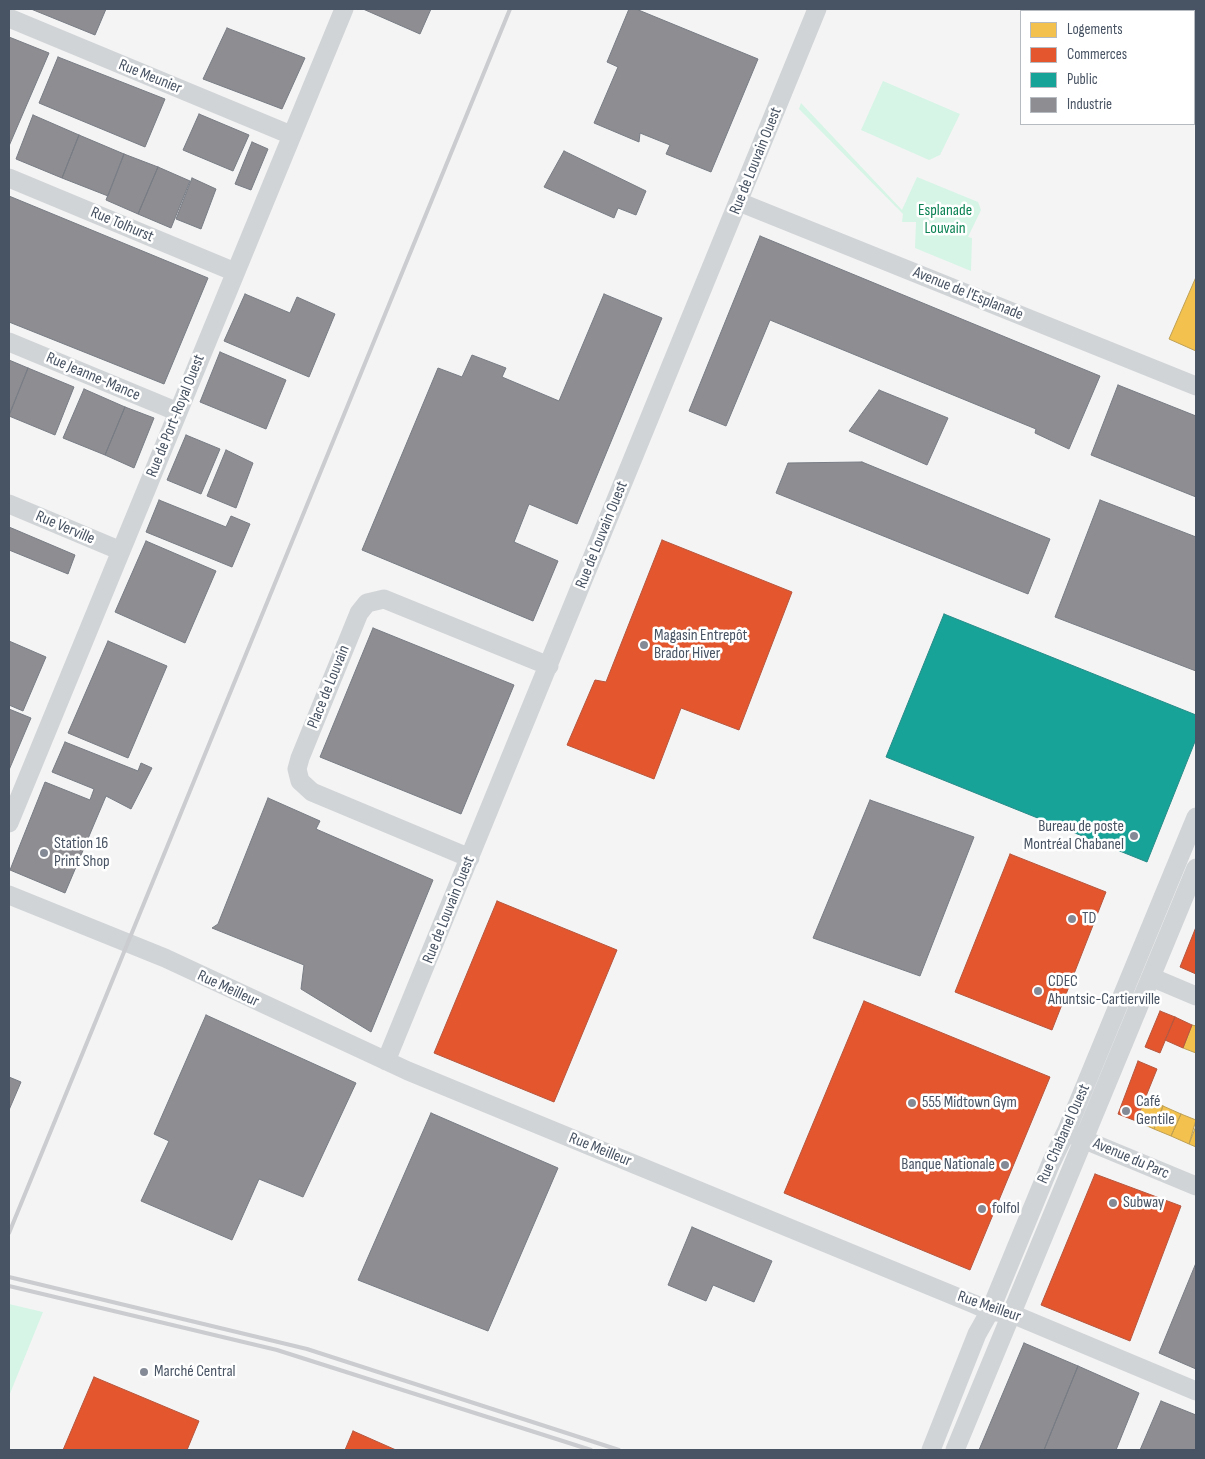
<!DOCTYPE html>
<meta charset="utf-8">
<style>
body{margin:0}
#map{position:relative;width:1205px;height:1459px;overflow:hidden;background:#f4f4f4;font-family:"Sofia Sans Condensed",sans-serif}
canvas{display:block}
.frame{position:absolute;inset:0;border:10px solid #485363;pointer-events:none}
.legend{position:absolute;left:1020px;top:10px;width:175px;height:115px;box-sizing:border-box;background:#fff;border:1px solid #b6bac1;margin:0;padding:6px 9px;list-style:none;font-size:15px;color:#485363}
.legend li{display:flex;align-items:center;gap:10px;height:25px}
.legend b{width:25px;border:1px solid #b6bac1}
</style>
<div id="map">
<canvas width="1205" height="1459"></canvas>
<div class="frame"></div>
<ul class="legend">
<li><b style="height:14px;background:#f2c14e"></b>Logements</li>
<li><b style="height:14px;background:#e4572e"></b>Commerces</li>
<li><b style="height:14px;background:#17a398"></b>Public</li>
<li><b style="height:14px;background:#8d8d92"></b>Industrie</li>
</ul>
</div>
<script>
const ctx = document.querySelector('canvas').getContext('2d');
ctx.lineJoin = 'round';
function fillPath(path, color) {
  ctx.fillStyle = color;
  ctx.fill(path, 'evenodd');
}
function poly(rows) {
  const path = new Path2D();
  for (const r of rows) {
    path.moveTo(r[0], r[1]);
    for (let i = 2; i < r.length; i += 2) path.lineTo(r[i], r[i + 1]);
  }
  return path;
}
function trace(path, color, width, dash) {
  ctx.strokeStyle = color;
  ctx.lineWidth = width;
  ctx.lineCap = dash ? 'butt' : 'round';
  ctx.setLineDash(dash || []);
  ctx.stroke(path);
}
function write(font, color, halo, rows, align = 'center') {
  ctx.font = font + ' "Sofia Sans Condensed",sans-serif';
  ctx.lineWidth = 5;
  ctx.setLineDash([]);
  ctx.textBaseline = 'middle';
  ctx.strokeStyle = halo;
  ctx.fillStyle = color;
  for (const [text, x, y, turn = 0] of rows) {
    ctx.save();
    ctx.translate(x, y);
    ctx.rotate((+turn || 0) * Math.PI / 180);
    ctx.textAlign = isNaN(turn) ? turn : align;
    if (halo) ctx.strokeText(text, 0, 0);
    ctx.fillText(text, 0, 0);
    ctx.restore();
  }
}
fillPath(poly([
 [883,81,960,114,940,155,929,160,861,130],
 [801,103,902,210,917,177,978,202,981,210,968,237,972,238,971,271,915,248,916,222,902,222,903,214,799,109],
 [9,1304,43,1312,9,1396]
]), '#d6f5e6');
const homes = poly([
 [1196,277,1196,351,1169,339,1196,277],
 [1192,1025,1196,1026,1196,1053,1183,1048,1192,1025],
 [1146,1096,1163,1106,1154,1129,1136,1121,1146,1096],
 [1163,1106,1181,1114,1171,1136,1154,1129,1163,1106],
 [1181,1114,1196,1120,1189,1144,1171,1136,1181,1114],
 [1196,1126,1196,1147,1189,1144,1196,1126]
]);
fillPath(homes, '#f2c14e');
trace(homes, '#bfa054', 1);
const shops = poly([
 [662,540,792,592,739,730,681,708,654,779,567,745,595,680,606,682,662,540],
 [1010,854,1106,892,1052,1030,955,992,1010,854],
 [497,901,617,950,554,1102,434,1053,497,901],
 [1196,927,1196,974,1180,967,1196,927],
 [864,1001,1050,1077,970,1270,784,1193,864,1001],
 [1160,1011,1175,1017,1160,1053,1145,1047,1160,1011],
 [1175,1017,1192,1025,1183,1048,1165,1040,1175,1017],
 [1138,1061,1157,1069,1136,1121,1118,1114,1138,1061],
 [1095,1174,1181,1206,1130,1341,1041,1305,1095,1174],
 [94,1377,199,1421,187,1450,63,1450,94,1377],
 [353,1431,396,1450,345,1450,353,1431]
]);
fillPath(shops, '#e4572e');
trace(shops, '#b5563e', 1);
const public = poly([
 [944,614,1196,715,1196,739,1147,862,886,757,944,614]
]);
fillPath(public, '#17a398');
trace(public, '#268b88', 1);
const industry = poly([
 [31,9,106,9,95,35,31,9],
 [363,9,431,9,420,34,363,9],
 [629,9,636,9,758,59,711,172,666,154,670,145,640,133,639,142,594,123,618,67,607,62,629,9],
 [227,28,305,58,282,109,203,79,227,28],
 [9,37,49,53,9,146,9,37],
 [58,57,165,99,145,147,39,103,58,57],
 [199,114,249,135,233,171,183,150,199,114],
 [33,115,79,135,62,178,16,159,33,115],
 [79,135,124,154,108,196,62,178,79,135],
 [252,142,268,149,251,190,235,184,252,142],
 [564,151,646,191,636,215,618,208,614,218,544,187,564,151],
 [124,154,158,167,138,214,106,200,124,154],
 [158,167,190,181,171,228,138,214,158,167],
 [192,178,216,189,201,229,176,219,192,178],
 [9,196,208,278,164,384,9,322,9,196],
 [760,236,1100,376,1069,449,1035,433,1036,429,770,320,726,426,689,411,760,236],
 [245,294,290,313,297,297,335,314,309,377,224,341,245,294],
 [604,294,662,318,577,524,529,504,514,542,558,561,533,621,362,550,438,368,462,377,472,355,506,368,502,377,559,401,604,294],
 [220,352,286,380,266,429,200,402,220,352],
 [9,360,28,368,9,415,9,360],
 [28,368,74,387,55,435,9,416,28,368],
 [1118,385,1196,416,1196,497,1091,455,1118,385],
 [84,389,125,407,105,455,63,438,84,389],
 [879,390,948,418,927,465,849,431,879,390],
 [125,407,154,418,134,468,105,455,125,407],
 [186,435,220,449,201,494,167,480,186,435],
 [226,450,253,463,236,508,207,496,226,450],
 [862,462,1050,539,1028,594,776,493,788,463,862,462],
 [159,500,226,527,231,516,250,524,232,567,146,532,159,500],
 [1100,500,1196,537,1196,671,1055,617,1100,500],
 [9,527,75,555,68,574,9,550,9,527],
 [146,541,216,571,185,643,115,612,146,541],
 [373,628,514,685,461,814,320,757,373,628],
 [9,641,46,657,23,711,9,705,9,641],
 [108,641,167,666,128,758,68,733,108,641],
 [9,709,31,718,9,770,9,709],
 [65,742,138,771,141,763,152,768,131,809,106,796,65,893,10,870,45,782,90,800,94,789,52,772,65,742],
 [268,798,320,821,316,829,433,880,371,1032,301,989,304,965,212,928,218,924,268,798],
 [870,800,974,837,920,976,813,938,870,800],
 [206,1015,356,1083,303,1197,259,1179,232,1240,141,1201,169,1141,154,1134,206,1015],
 [9,1077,21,1082,9,1110,9,1077],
 [431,1113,558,1168,488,1331,358,1280,431,1113],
 [692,1227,772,1261,754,1302,713,1285,706,1301,668,1285,692,1227],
 [1196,1263,1196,1369,1159,1353,1196,1263],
 [1024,1343,1078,1366,1044,1450,979,1450,1024,1343],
 [1078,1366,1139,1393,1116,1450,1044,1450,1078,1366],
 [1161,1401,1196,1415,1196,1450,1140,1450,1161,1401]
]);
fillPath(industry, '#8d8d92');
trace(industry, '#787c84', 1);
trace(poly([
 [9,18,291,135],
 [9,178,235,272],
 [739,202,1196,386],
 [9,342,178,412],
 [9,504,121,551],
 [9,823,344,9],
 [470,858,312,792,300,781,297,769,300,758,359,613,367,603,384,599,549,666],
 [9,895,165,958,408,1071,974,1304,990,1311,1012,1314,1196,1391],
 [1151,977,1196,996],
 [386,1061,817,9],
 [1073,1135,1196,1186],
 [931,1450,977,1334,990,1311,1051,1163,1066,1132,1196,817],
 [955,1450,1196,868]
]), '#d1d4d7', 19);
trace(poly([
 [9,1233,510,9],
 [9,1277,307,1349,619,1450],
 [9,1286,277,1350,591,1450]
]), '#cacccf', 4);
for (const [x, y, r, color] of [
 [644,645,5,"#848b96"],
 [1134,836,5,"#848b96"],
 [44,853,5,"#848b96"],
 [1072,919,5,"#848b96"],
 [1038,991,5,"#848b96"],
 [912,1103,5,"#848b96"],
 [1126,1111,5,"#848b96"],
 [1005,1165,5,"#848b96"],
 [1113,1203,5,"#848b96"],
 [982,1209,5,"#848b96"],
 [144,1372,5,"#848b96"]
]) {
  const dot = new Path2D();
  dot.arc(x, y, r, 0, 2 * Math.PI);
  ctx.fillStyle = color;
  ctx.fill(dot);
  trace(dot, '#fff', 2);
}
write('16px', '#485363', '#fff', [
 ["Rue Meunier",150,77,22],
 ["Rue de Louvain Ouest",756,161,-68],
 ["Rue Tolhurst",122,225,23],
 ["Avenue de l'Esplanade",968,294,22],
 ["Rue Jeanne-Mance",93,377,23],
 ["Rue de Port-Royal Ouest",176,416,-68],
 ["Rue Verville",65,528,23],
 ["Rue de Louvain Ouest",602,535,-68],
 ["Place de Louvain",329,687,-68],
 ["Rue de Louvain Ouest",449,910,-68],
 ["Rue Meilleur",228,989,25],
 ["Rue Chabanel Ouest",1064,1134,-66],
 ["Rue Meilleur",600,1150,22],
 ["Avenue du Parc",1131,1159,23],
 ["Rue Meilleur",989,1307,19]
]);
write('16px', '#0d8355', '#fff', [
 ["Esplanade",945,211],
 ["Louvain",945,229]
]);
write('16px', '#485363', '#fff', [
 ["Magasin Entrepôt",654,636],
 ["Brador Hiver",654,654],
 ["Bureau de poste",1124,827,"right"],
 ["Montréal Chabanel",1124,845,"right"],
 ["Station 16",54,844],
 ["Print Shop",54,862],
 ["TD",1082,919],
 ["CDEC",1048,982],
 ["Ahuntsic-Cartierville",1048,1000],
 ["Café",1136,1102],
 ["Gentile",1136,1120],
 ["555 Midtown Gym",922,1103],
 ["Banque Nationale",995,1165,"right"],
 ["Subway",1123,1203],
 ["folfol",992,1209],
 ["Marché Central",154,1372]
], 'left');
</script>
